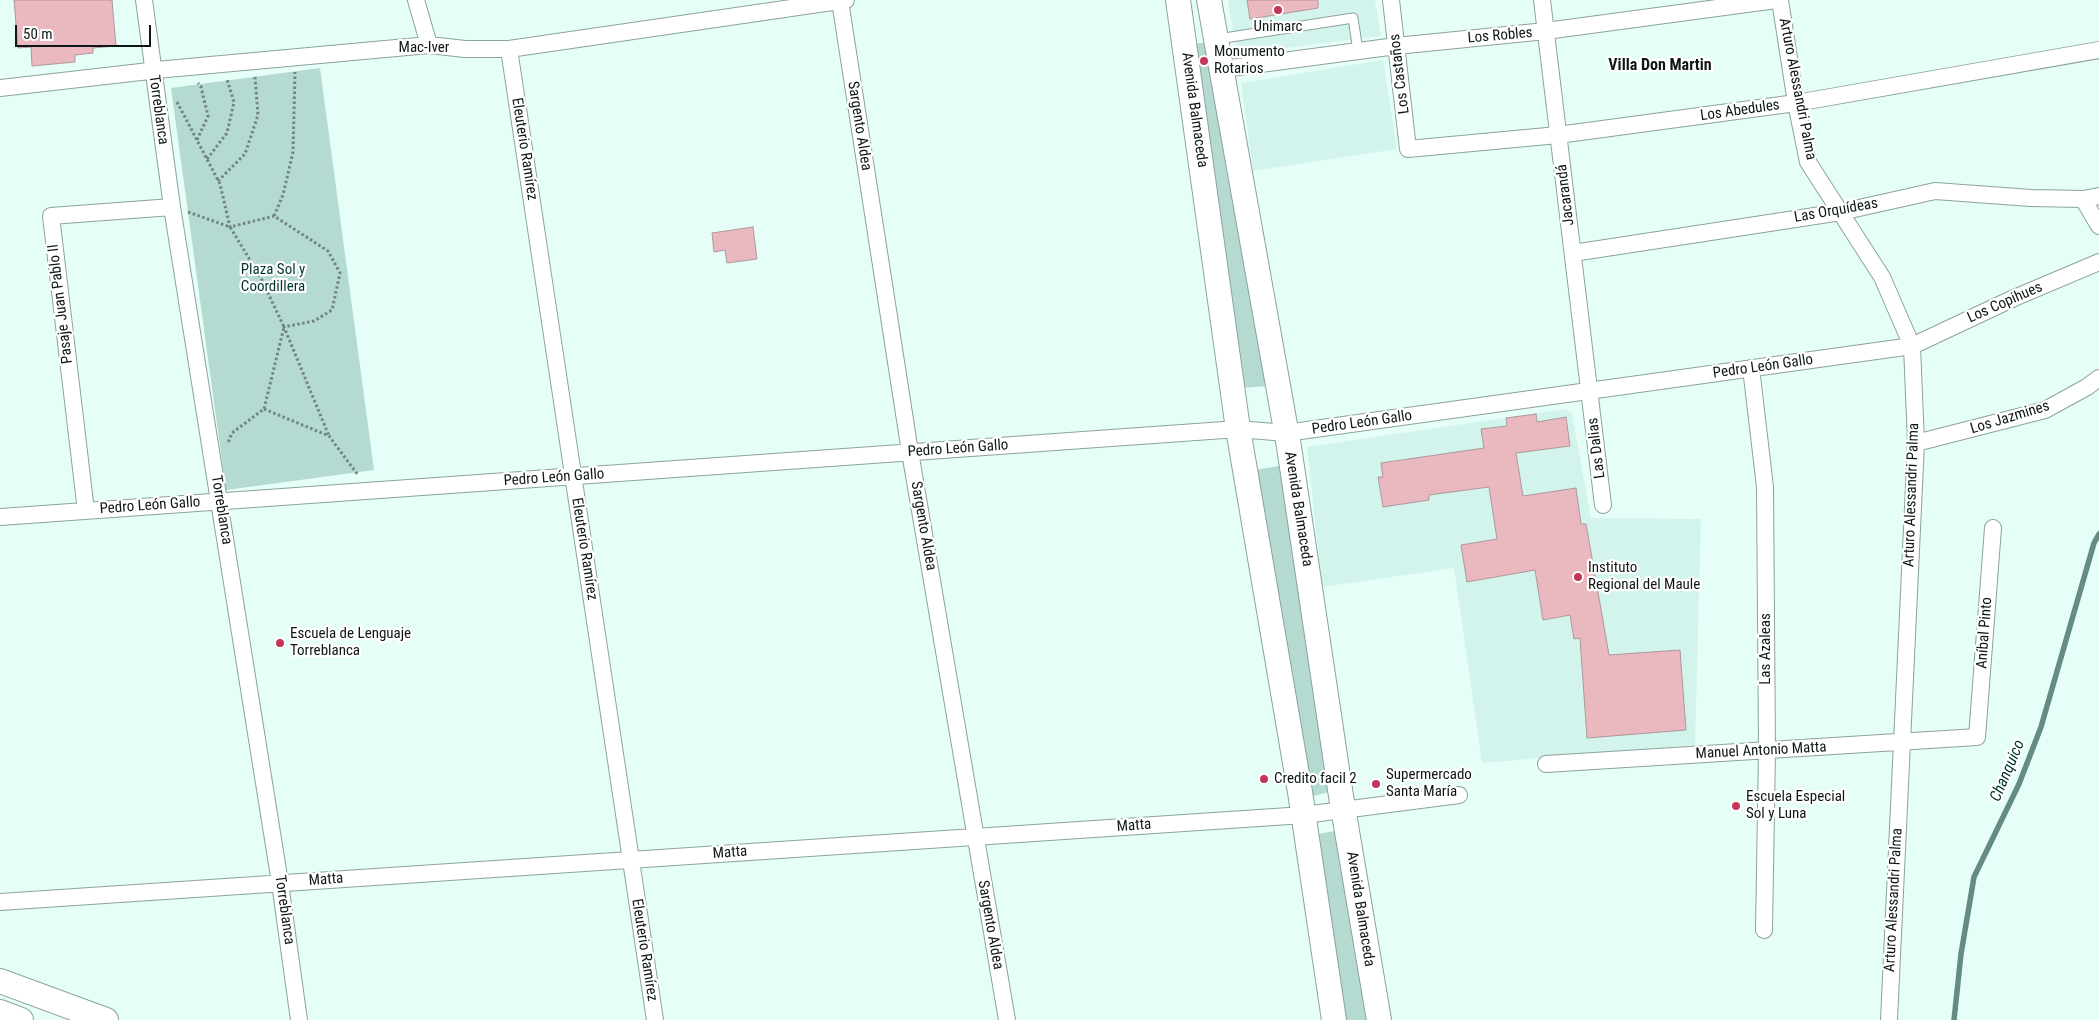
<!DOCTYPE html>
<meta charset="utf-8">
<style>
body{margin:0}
#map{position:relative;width:2099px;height:1020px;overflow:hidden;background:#e6fef8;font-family:"Roboto Condensed",sans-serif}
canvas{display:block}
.scale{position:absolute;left:15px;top:25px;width:136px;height:22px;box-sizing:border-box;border:2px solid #0e1715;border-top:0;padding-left:6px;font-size:15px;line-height:18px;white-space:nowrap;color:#0e1715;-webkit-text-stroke:4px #fff;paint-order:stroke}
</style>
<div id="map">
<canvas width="2099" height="1020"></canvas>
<div class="scale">50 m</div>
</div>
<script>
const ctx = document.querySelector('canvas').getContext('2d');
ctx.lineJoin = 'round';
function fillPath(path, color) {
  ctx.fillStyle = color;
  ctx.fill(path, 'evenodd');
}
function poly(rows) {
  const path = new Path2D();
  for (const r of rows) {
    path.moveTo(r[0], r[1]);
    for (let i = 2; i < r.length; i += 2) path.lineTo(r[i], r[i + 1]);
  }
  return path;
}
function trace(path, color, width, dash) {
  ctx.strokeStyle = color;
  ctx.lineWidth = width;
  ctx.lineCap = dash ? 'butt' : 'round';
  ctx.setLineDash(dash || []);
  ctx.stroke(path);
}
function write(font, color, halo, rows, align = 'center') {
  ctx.font = font + ' "Roboto Condensed",sans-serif';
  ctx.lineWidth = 4.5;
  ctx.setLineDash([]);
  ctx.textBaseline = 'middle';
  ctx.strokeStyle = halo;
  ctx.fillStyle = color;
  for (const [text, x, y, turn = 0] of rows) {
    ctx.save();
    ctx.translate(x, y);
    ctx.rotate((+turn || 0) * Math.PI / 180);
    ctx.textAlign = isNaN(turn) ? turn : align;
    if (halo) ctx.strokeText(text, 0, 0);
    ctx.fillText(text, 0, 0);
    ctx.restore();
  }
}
fillPath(poly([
 [1228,0,1375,0,1381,36,1237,54],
 [1383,60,1397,149,1253,171,1241,83],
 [1565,409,1572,414,1591,518,1701,519,1695,745,1482,763,1454,568,1322,587,1307,447]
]), '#d3f4ed');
fillPath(poly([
 [1212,42,1270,386,1240,388,1190,44],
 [320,68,374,470,226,490,171,88],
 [1279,466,1333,791,1309,797,1254,470],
 [1340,830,1370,1020,1345,1020,1318,834]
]), '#b4dad1');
trace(poly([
 [1954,1020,1961,954,1974,877,2019,784,2041,727,2094,543,2099,534]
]), '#648c84', 5.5);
const building = poly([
 [14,0,112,0,116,46,93,48,93,53,75,55,75,62,32,66,31,47,18,48,14,0],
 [1247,0,1318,0,1318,8,1250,19,1247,0],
 [753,227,757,259,727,263,725,250,714,252,712,233,753,227],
 [1536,414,1537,422,1566,417,1570,446,1516,453,1523,496,1576,488,1581,524,1586,524,1609,655,1680,650,1686,730,1587,738,1580,638,1574,639,1570,615,1543,620,1535,570,1467,582,1461,545,1497,539,1489,487,1429,495,1429,500,1383,507,1378,477,1383,477,1381,463,1484,448,1481,429,1507,426,1506,418,1536,414]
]);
fillPath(building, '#eab9bf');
trace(building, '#ae989a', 1);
const lane = poly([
 [1218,39,1353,18,1358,51]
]);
const street = poly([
 [144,0,172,207,280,883,299,1020],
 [416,0,429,45],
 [1391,0,1408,149,1558,135,1796,103,2099,50],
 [1542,0,1603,505],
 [1780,0,1796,103,1808,162,1882,277,1912,346,1916,443,1889,1020],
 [840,1,910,452,1007,1020],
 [509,49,655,1020],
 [1223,69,1396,46,1546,31,1776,0],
 [0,88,167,69,429,45,465,49,509,49,846,0],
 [2083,199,2099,226],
 [1573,253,1841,212,1935,191,2031,198,2083,199,2099,196],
 [1751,368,1765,487,1767,750,1764,930],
 [1916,443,2045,410,2087,387,2099,378],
 [86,511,51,216,172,207],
 [0,517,1238,429,1286,433,1912,346,2014,298,2099,262],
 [1546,764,1977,737,1993,528],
 [0,902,1304,815,1459,795]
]);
const secondary = poly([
 [1178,0,1238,429,1300,792,1334,1020],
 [1209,0,1289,447,1341,796,1379,1020],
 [0,981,106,1020],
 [0,1012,21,1020]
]);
trace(lane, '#8ca29d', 11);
trace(street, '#8ca29d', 18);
trace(secondary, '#8ca29d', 26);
trace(poly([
 [177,102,220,184,230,227,274,216,328,251,340,273,332,310,314,321,284,327,329,436],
 [197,140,208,116,201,87,198,83],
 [207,159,227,133,234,102,227,79],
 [218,181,245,154,258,115,255,77],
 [188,212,230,227,261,278,284,327,264,409,232,433,228,443],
 [274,216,283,195,293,152,295,72],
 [264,409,329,436,358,475]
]), '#748480', 3, [2.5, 2.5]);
trace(lane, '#fff', 9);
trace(street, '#fff', 16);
trace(secondary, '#fff', 24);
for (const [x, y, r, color] of [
 [1278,10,5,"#c4355b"],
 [1204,61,5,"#c4355b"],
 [1578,577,5,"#c4355b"],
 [280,643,5,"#c4355b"],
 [1264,779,5,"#c4355b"],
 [1376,784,5,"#c4355b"],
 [1736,806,5,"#c4355b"]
]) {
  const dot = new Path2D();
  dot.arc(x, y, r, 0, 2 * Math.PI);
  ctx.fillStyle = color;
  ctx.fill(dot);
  trace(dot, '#fff', 2);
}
write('15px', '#0e1715', '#fff', [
 ["Unimarc",1278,27,"center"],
 ["Monumento",1214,52],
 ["Rotarios",1214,69],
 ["Instituto",1588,568],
 ["Regional del Maule",1588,585],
 ["Escuela de Lenguaje",290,634],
 ["Torreblanca",290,651],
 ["Supermercado",1386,775],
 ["Santa María",1386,792],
 ["Credito facil 2",1274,779],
 ["Escuela Especial",1746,797],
 ["Sol y Luna",1746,814]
], 'left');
write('15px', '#0e1715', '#fff', [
 ["Los Robles",1500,36,-5],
 ["Mac-Iver",424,48],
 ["Los Castaños",1400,74,-97],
 ["Arturo Alessandri Palma",1797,89,79],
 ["Torreblanca",158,110,82],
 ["Avenida Balmaceda",1194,110,82],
 ["Los Abedules",1740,111,-8],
 ["Sargento Aldea",859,126,81],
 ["Eleuterio Ramírez",524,149,81],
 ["Jacarandá",1566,195,-97],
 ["Las Orquídeas",1836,211,-10],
 ["Los Copihues",2005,303,-24],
 ["Pasaje Juan Pablo II",61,304,-97],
 ["Pedro León Gallo",1763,367,-8],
 ["Los Jazmines",2010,418,-17],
 ["Pedro León Gallo",1362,423,-8],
 ["Las Dalias",1597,448,-97],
 ["Pedro León Gallo",958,449,-4],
 ["Pedro León Gallo",554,478,-4],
 ["Arturo Alessandri Palma",1912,495,-88],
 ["Pedro León Gallo",150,506,-4],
 ["Avenida Balmaceda",1298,509,81],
 ["Torreblanca",221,510,81],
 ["Sargento Aldea",923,526,80],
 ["Eleuterio Ramírez",584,549,81],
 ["Aníbal Pinto",1985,633,-86],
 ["Las Azaleas",1766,649,-90],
 ["Manuel Antonio Matta",1761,751,-3],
 ["Matta",1134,826,-4],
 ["Matta",730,853,-4],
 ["Matta",326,880,-4],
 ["Arturo Alessandri Palma",1894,900,-87],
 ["Avenida Balmaceda",1360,909,81],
 ["Torreblanca",284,910,82],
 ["Sargento Aldea",990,925,80],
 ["Eleuterio Ramírez",644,950,81]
]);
write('15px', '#00342c', '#fff', [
 ["Plaza Sol y",273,270],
 ["Coordillera",273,287]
]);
write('bold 16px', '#0e1715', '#fff', [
 ["Villa Don Martin",1660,66]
]);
write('italic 16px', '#00332b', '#fff', [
 ["Chanquico",2008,771,-67]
]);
</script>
